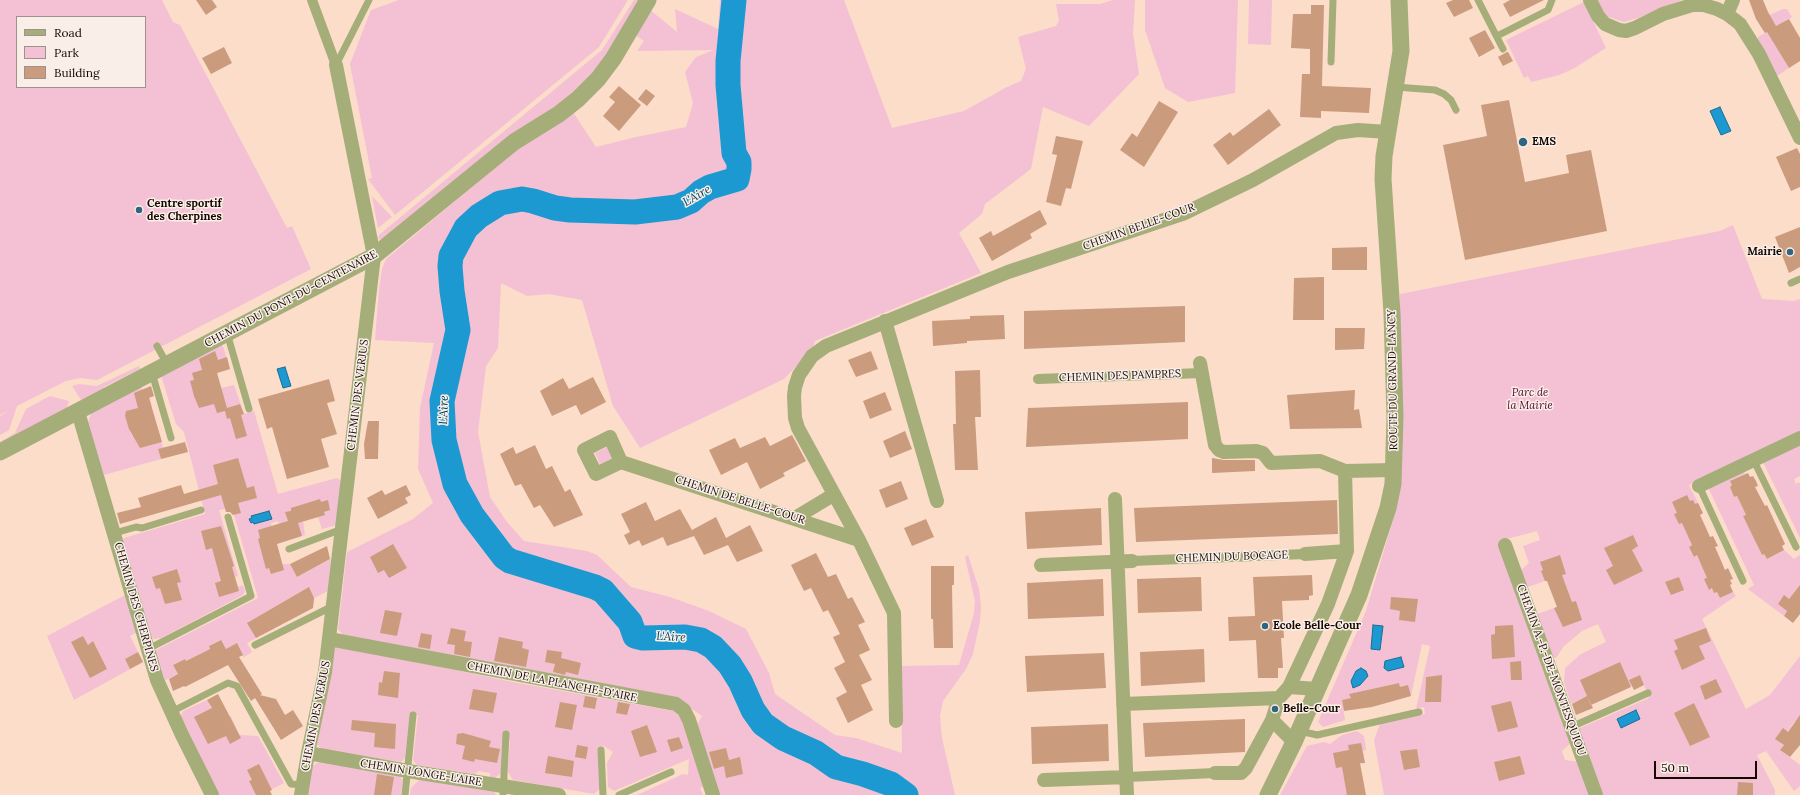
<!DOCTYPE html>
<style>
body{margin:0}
#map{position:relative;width:1800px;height:795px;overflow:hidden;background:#fbddca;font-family:Lora,serif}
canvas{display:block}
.legend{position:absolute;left:16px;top:16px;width:130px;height:72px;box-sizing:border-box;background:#f9efe8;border:1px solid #9f928c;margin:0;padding:5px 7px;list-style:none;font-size:12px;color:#170701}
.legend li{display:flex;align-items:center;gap:8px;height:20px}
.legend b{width:20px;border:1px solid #9f928c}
.scale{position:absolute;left:1654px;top:761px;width:103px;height:18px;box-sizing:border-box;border:2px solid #170701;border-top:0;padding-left:5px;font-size:12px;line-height:14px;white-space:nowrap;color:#170701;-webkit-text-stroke:3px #f9efe8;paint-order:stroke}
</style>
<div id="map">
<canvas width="1800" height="795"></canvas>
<ul class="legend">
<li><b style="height:5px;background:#a5ad78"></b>Road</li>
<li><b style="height:11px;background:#f3c1d3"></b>Park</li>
<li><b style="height:11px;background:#ca9c7d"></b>Building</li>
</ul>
<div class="scale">50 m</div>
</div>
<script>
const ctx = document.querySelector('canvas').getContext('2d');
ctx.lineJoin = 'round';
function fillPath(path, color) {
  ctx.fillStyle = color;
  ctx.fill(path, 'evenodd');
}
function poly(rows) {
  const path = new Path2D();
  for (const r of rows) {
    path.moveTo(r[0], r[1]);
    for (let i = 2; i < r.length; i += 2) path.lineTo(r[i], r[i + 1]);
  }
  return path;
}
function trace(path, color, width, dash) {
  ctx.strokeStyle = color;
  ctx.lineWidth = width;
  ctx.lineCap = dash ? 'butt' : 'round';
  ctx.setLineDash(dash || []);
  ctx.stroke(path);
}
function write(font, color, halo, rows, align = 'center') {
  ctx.font = font + ' Lora,serif';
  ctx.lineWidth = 3;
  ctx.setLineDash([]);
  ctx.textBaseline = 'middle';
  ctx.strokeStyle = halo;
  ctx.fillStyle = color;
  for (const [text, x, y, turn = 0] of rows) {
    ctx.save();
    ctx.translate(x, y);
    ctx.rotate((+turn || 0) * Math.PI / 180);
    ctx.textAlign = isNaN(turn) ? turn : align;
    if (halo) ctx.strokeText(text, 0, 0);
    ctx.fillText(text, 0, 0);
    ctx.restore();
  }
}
fillPath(poly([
 [0,0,162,0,173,22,180,25,287,228,292,226,311,269,97,380,80,378,66,381,17,406,9,430,0,435,0,416,10,410,0,415],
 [17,17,145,17,145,87,17,87],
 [399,0,628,0,599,47,395,215,368,179,372,178,350,64,371,10],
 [634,0,644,0,587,83,385,240,378,239,379,235,397,220,602,50],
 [720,0,844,0,892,128,964,111,1007,87,1021,81,1026,69,1018,37,1056,26,1059,21,1056,4,1100,4,1113,0,1135,0,1133,33,1139,74,1089,126,1043,107,1031,169,985,204,982,214,959,233,981,273,815,341,813,349,784,379,640,448,613,406,582,300,549,294,527,296,501,283,498,348,486,366,478,432,490,497,507,522,524,541,587,551,597,555,631,587,670,597,709,611,746,629,769,673,775,694,835,735,856,738,902,753,901,666,959,665,974,613,975,601,965,557,968,555,979,589,981,607,980,621,973,654,966,669,943,701,940,716,942,738,955,795,719,795,697,725,702,716,677,698,343,635,338,629,347,552,413,519,433,503,418,469,420,408,434,343,375,340,379,289,382,269,386,259,521,146,573,112,596,147,636,137,686,127,693,103,685,72,696,57,714,50,637,51,644,41,634,34,649,9,677,32,675,9,718,29],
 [1145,0,1238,0,1235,93,1188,102,1165,88,1145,30],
 [1249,0,1272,0,1271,45,1248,44],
 [1595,0,1682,0,1638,18,1624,22,1606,16],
 [1584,2,1606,48,1573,69,1559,75,1531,82,1528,76,1524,78,1506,40],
 [1783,9,1787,9,1792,17,1768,31,1789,68,1777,76,1758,42,1758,37,1765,33,1758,22,1759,20],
 [372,196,392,217,378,228],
 [1733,225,1762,299,1794,301,1800,299,1800,434,1689,485,1703,513,1700,515,1708,532,1690,541,1692,545,1689,547,1694,557,1697,555,1699,560,1717,551,1723,565,1705,573,1707,578,1705,579,1709,589,1712,588,1717,592,1720,598,1733,592,1736,596,1702,619,1746,709,1770,695,1800,656,1800,723,1795,721,1780,742,1784,745,1780,750,1800,765,1800,786,1794,791,1766,751,1757,755,1775,790,1775,795,1600,795,1577,733,1580,728,1649,698,1640,675,1630,680,1632,686,1591,705,1588,696,1571,704,1564,682,1565,668,1581,654,1606,642,1598,624,1582,631,1564,646,1556,658,1549,657,1537,614,1572,602,1562,575,1525,588,1521,570,1529,563,1523,546,1540,540,1537,531,1499,541,1571,743,1562,751,1565,760,1579,762,1591,795,1384,795,1374,740,1380,724,1425,714,1424,707,1416,709,1430,646,1422,644,1411,696,1403,698,1399,683,1350,694,1351,698,1342,700,1345,720,1323,727,1318,722,1366,611,1396,510,1400,417,1400,294,1720,231],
 [220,345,223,346,230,369,217,373,221,388,234,385,244,414,254,411,278,494,337,478,341,481,336,525,322,529,318,517,303,521,305,535,288,539,283,537,278,521,271,523,282,564,290,564,297,577,331,559,328,591,314,598,313,608,247,643,252,652,244,657,226,649,220,640,209,646,210,649,186,661,185,659,173,665,178,674,166,680,161,678,154,651,258,598,232,508,219,510,238,576,235,577,238,587,243,585,245,591,243,595,161,638,154,639,149,636,122,543,124,538,205,514,184,432,176,424,161,375],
 [139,366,140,369,104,387,102,393,81,400,72,386,79,384,97,386],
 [141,384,143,399,150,398,154,417,130,432,133,436,158,429,163,448,158,449,161,459,104,475,88,422,93,409],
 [50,396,69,401,66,411,0,446,0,442,15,433,26,409],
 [1800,442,1800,476,1794,479,1796,484,1799,482,1800,484,1800,538,1762,460],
 [607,447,612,459,600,464,595,453],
 [1743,469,1745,474,1731,481,1732,485,1730,487,1734,497,1737,496,1746,515,1743,516,1748,526,1751,525,1760,544,1757,545,1762,555,1764,554,1767,559,1784,550,1794,559,1800,555,1800,593,1796,590,1783,607,1787,611,1784,616,1748,589,1754,585,1708,487],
 [127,594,138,632,130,636,143,662,74,700,47,636],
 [335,645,513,682,673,711,677,710,691,737,707,786,700,788,703,795,637,795,683,774,688,775,689,759,614,791,608,787,607,763,613,752,604,746,598,747,601,788,594,794,513,780,508,772,510,739,502,738,501,773,495,778,490,777,490,773,479,771,474,774,417,765,413,760,418,715,410,713,405,758,401,762,323,750,317,744],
 [207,700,213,711,202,731,231,716,239,735,258,736,284,783,260,795,218,795,180,718,183,711],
 [1357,731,1364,736,1366,750,1363,751,1365,763,1342,767,1366,795,1280,795,1307,746,1324,742,1330,744,1342,735],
 [325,761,398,775,403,780,401,795,307,795,311,767,317,763],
 [420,779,495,792,496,795,410,795,411,788]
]), '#f3c1d3');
const water = poly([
 [1720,107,1731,131,1721,135,1710,111,1720,107],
 [285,367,291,386,283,388,277,369,285,367],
 [269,511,272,519,254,524,253,522,251,523,249,519,252,518,251,516,269,511],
 [1373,625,1383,626,1380,650,1371,649,1373,625],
 [1401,657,1404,667,1388,671,1384,668,1385,661,1401,657],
 [1361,668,1366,671,1368,676,1360,685,1353,688,1351,681,1356,671,1361,668],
 [1636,710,1640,719,1621,728,1617,719,1636,710]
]);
fillPath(water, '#1d99d1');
trace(water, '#1b6d93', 1);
trace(poly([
 [734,0,728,61,728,85,734,153,739,162,739,169,737,179,710,187,701,192,691,201,677,207,635,212,570,210,555,208,533,201,522,199,500,203,479,216,466,228,451,256,450,266,452,291,458,330,442,401,444,440,455,484,472,515,504,557,510,561,595,587,603,591,630,622,635,636,643,638,685,637,701,640,713,647,730,665,740,681,753,710,763,724,783,738,816,753,836,767,863,774,891,784,906,795]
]), '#1d99d1', 25);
fillPath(poly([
 [196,0,212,0,217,7,206,15],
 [1453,0,1469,0,1473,8,1454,17,1446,3],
 [1510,0,1544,0,1510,17,1503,4],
 [1749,0,1763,0,1768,12,1776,26,1789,19,1800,38,1800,61,1789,68,1767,32,1765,33,1756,19],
 [1311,5,1324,5,1322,86,1371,88,1369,113,1321,111,1321,118,1300,117,1302,74,1310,74,1310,49,1291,48,1293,14,1311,14],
 [1485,30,1495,48,1479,57,1469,38],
 [224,47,232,63,211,74,202,58],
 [1507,52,1508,52,1513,61,1503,66,1498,57],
 [619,86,641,105,619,131,603,116,615,102,609,97],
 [646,89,655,96,647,106,638,99],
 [1509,100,1525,182,1569,173,1566,155,1591,150,1607,231,1465,260,1443,145,1487,136,1481,105],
 [1159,101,1178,112,1144,167,1120,150,1132,133,1137,137],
 [1269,109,1281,125,1228,165,1213,145,1230,132,1233,136],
 [1056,136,1083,141,1071,189,1066,188,1061,206,1046,202,1057,155,1052,154],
 [1797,148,1800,154,1800,187,1791,191,1776,157],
 [1040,210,1047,224,1030,234,1032,238,992,261,979,238,991,231,993,236],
 [1800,227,1800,267,1789,273,1775,237],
 [1367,247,1367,270,1332,270,1332,248],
 [1324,277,1324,320,1293,320,1294,278],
 [1185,306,1185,342,1024,349,1024,311],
 [1004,315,1005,339,967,341,967,343,933,346,932,321,970,319,970,316],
 [1335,328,1365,328,1364,349,1335,350],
 [215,351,218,360,227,357,230,369,217,373,227,408,240,404,244,414,241,415,247,436,236,439,230,418,227,419,225,411,217,413,214,404,199,408,194,396,190,381,194,380,192,373,202,370,199,359],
 [871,351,878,369,856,377,848,360],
 [980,370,981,417,975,417,978,470,955,470,953,424,956,424,955,371],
 [593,377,606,402,581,415,576,405,552,416,540,391,563,378,569,389],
 [329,379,335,401,327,403,337,434,321,439,329,467,287,479,272,427,267,429,258,399],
 [151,386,154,396,149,398,162,442,140,448,129,429,125,416,126,411,138,408,134,393],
 [1355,390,1354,410,1359,409,1362,428,1290,429,1287,395],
 [885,392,892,410,870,419,863,401],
 [1188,402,1188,439,1026,447,1028,408],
 [368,421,379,421,378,459,365,459,364,444],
 [905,431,912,449,890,458,883,441],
 [792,435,806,461,783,473,785,476,760,489,747,462,721,475,709,450,735,438,740,448,765,437,770,446],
 [185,442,188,452,161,459,158,449],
 [535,445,546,469,552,466,565,492,570,489,583,515,554,527,540,505,534,508,521,484,515,486,500,454,513,447,516,454],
 [238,458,247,488,254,486,257,498,238,503,241,513,233,515,230,512,226,512,221,495,120,524,117,513,141,507,138,498,181,485,184,494,218,484,213,465],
 [1212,458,1224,460,1255,460,1255,471,1212,473],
 [1748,473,1750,477,1753,476,1756,481,1758,486,1755,487,1765,506,1767,505,1785,544,1782,546,1784,550,1767,559,1764,554,1762,555,1743,516,1746,515,1737,496,1734,497,1730,487,1732,485,1730,481],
 [901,481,908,499,886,508,879,490],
 [406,485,411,495,405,498,408,503,378,519,367,498,382,490,385,495],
 [1687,495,1690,501,1693,500,1695,504,1698,503,1703,513,1700,515,1710,537,1713,536,1718,546,1715,547,1725,570,1728,568,1733,579,1730,580,1732,584,1730,585,1733,592,1720,598,1717,592,1714,593,1712,588,1709,590,1704,579,1707,578,1697,555,1694,557,1689,547,1692,545,1682,523,1679,524,1674,514,1677,513,1672,502],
 [320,499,321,502,328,500,330,510,324,512,325,515,298,523,302,536,277,544,284,570,271,574,269,568,266,569,258,539,260,538,258,530,288,521,285,512,291,511,291,508],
 [1337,500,1338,534,1136,542,1134,508],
 [646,502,655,521,680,509,692,530,716,517,726,538,750,525,763,551,737,562,728,545,704,555,694,536,667,546,663,537,642,546,639,540,629,545,624,535,630,532,621,514],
 [1101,508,1102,545,1027,549,1025,512],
 [926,519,934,537,912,546,904,528],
 [221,526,234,566,232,567,239,591,219,597,215,583,221,581,212,548,206,550,201,531],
 [1633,535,1638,546,1632,550,1643,571,1614,585,1606,570,1613,566,1604,548],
 [393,544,407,568,389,578,384,570,378,573,370,557],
 [327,546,330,559,297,577,290,564],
 [816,553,828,577,836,574,848,599,852,597,865,622,858,625,870,650,859,655,872,680,861,685,873,710,848,723,836,698,847,692,834,668,845,662,833,637,840,634,828,610,823,612,811,588,804,591,791,565],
 [1560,555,1566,574,1562,575,1572,602,1576,601,1582,620,1563,627,1554,608,1557,607,1547,581,1545,581,1541,571,1543,570,1540,562],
 [931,566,954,566,954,585,952,585,953,648,934,648,933,619,931,619],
 [177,569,181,582,177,583,182,600,165,604,160,588,156,589,152,577],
 [1312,575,1313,595,1309,596,1309,600,1282,601,1284,638,1281,638,1283,668,1278,668,1278,678,1258,678,1256,640,1229,641,1228,617,1255,616,1253,577],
 [1201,577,1202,611,1138,613,1137,579],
 [1679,577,1684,590,1671,595,1665,582],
 [1103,579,1104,616,1028,619,1027,583],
 [1800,585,1800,614,1793,623,1784,616,1787,611,1778,604,1784,595,1789,599],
 [309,587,314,598,313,608,256,638,247,623],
 [1391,597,1418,599,1415,622,1399,620,1400,611,1390,609],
 [385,610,402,613,397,636,380,633],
 [1513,625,1515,657,1492,659,1491,635,1495,634,1495,626],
 [451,628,466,631,464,641,472,642,470,657,454,654,455,645,447,644],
 [1706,628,1711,641,1699,646,1705,659,1682,670,1674,651,1678,649,1674,640],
 [421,633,432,635,430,649,418,647],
 [83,636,88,645,93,641,107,669,90,678,71,642],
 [499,637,523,642,522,648,529,650,526,667,494,661],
 [221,640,226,649,237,643,243,655,239,657,262,694,260,695,276,699,285,715,293,710,303,726,281,740,255,698,251,701,228,665,185,687,184,686,173,691,169,679,178,674,173,665,185,659,186,661,210,649,209,646],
 [1204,649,1205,682,1141,686,1140,652],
 [547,650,562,652,561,658,581,663,578,675,566,672,565,675,553,672,555,664,545,662],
 [138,652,143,662,130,669,125,659],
 [1104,653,1106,688,1027,692,1025,656],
 [1521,661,1522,680,1511,680,1510,662],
 [1620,662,1631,687,1591,705,1580,680],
 [384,671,400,673,398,698,378,695,379,682,382,683],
 [1442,675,1441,702,1425,702,1426,677],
 [1640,675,1644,685,1634,690,1629,680],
 [1716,679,1722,692,1705,700,1700,686],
 [1399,683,1400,687,1408,685,1411,696,1372,707,1344,711,1342,700,1351,698,1349,694],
 [473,689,497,693,493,713,469,709],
 [218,694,241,738,230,744,226,736,208,744,194,717,212,708,207,700],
 [585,696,597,698,595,709,583,707],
 [1587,696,1593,708,1576,715,1572,704],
 [1511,701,1518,727,1498,732,1491,706],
 [560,702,577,705,572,730,555,727],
 [618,702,630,704,627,715,616,713],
 [1694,703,1710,737,1690,746,1674,713],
 [1800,715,1800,745,1790,757,1780,750,1784,745,1775,739,1783,728,1788,732],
 [1245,719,1245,752,1145,757,1143,723],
 [352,720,396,724,395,749,374,747,375,733,351,730],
 [1108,724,1109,761,1032,764,1031,727],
 [647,725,657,752,640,757,631,731],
 [463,733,491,741,489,747,500,749,497,763,475,759,474,762,462,759,465,746,456,744,457,734],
 [679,737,683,748,671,752,667,740],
 [1361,743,1365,763,1360,763,1366,795,1347,795,1342,767,1336,768,1333,753,1349,750,1348,745],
 [577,745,588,747,586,759,575,757],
 [726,748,729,760,740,757,743,774,726,778,724,766,714,769,709,752],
 [1417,749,1420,767,1404,770,1400,751],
 [548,756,574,761,572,777,545,773],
 [1520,756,1525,774,1499,781,1494,762],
 [259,764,272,790,270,791,272,795,256,795,249,781,252,780,247,770],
 [377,774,394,777,391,795,374,795],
 [1738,782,1753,783,1753,795,1737,795]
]), '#ca9c7d');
trace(poly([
 [1478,0,1503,49],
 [1497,36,1548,10,1552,0],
 [1331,62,1333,0],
 [336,65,369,0],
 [1396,87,1435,90,1444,94,1451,100,1456,110],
 [1791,283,1800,279],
 [227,333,249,409],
 [157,346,167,364],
 [152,373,171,438],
 [1753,459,1796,547],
 [1699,486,1743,581],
 [115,533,136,527,142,528,201,510],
 [289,549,342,529],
 [255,645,333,606],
 [148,649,251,596,228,517],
 [171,712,228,683,237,686,291,784,303,785],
 [1571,727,1648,693],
 [1300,731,1317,735,1419,712],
 [601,750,603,795],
 [405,795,413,715],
 [503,795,506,734],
 [619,795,671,772]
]), '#a5ad78', 7);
trace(poly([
 [312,0,336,65],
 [1038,379,1202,373],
 [1132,561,1305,554],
 [1127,777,1215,773]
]), '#a5ad78', 10);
trace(poly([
 [1590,0,1598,16,1605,24,1619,30,1626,31,1635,28,1663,14,1692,5,1704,5,1717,9,1727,14,1740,24,1759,54,1800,138],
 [1727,14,1733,0],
 [885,321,937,501],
 [1200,363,1215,445,1219,450,1224,452,1256,451,1263,453,1271,463,1320,461,1345,471,1394,470],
 [78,412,157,680,182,735,212,795],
 [621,462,596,474,584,450,610,437,621,462,859,540],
 [1699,486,1800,438],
 [1115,499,1127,795],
 [795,518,833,495],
 [1505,545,1596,795],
 [1305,554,1347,551],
 [1041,565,1132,561],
 [329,639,676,704,684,710,689,720,713,795],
 [1289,687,1317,689],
 [1123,704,1279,698],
 [1272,720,1294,742],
 [896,721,894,613,859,540,798,428,795,418,794,396,795,387,799,375,812,356,826,346,1008,272,1185,213,1253,180,1336,133,1358,130,1388,132],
 [308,753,408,771,559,795],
 [1215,773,1241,773,1246,768,1272,720,1279,698,1289,687,1328,604,1347,551,1345,471],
 [1044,780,1127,777],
 [301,795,308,753,325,672,374,256,336,65]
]), '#a5ad78', 14);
trace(poly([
 [0,452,374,256,514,142,559,114,578,99,598,79,613,59,648,0],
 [1268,795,1294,742,1359,595,1388,508,1393,484,1395,417,1392,313,1383,179,1384,156,1401,51,1399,0]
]), '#a5ad78', 17);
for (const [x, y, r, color] of [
 [1523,142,5,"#306481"],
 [139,210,4,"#306481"],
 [1790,252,4,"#306481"],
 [1265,626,4,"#306481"],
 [1275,709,4,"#306481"]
]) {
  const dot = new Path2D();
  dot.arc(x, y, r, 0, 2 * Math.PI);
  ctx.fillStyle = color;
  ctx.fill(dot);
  trace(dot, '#f9efe8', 1.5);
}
write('bold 11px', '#170701', '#f9efe8', [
 ["EMS",1532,142],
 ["Centre sportif",147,204],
 ["des Cherpines",147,217],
 ["Mairie",1782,252,"right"],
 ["Ecole Belle-Cour",1273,626],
 ["Belle-Cour",1283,709]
], 'left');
write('11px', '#170701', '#f9efe8', [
 ["CHEMIN BELLE-COUR",1139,227,-20],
 ["CHEMIN DU PONT-DU-CENTENAIRE",291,299,-28],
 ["CHEMIN DES PAMPRES",1120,376,-2],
 ["ROUTE DU GRAND-LANCY",1393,380,-91],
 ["CHEMIN DES VERJUS",358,395,-83],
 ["CHEMIN DE BELLE-COUR",740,500,18],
 ["CHEMIN DU BOCAGE",1232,557,-2],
 ["CHEMIN DES CHERPINES",136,607,74],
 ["CHEMIN A.-P.-DE-MONTESQUIOU",1551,670,70],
 ["CHEMIN DE LA PLANCHE-D'AIRE",552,682,11],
 ["CHEMIN DES VERJUS",316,716,-79],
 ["CHEMIN LONGE-L'AIRE",421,773,9]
]);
write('italic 11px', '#560530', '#f9efe8', [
 ["Parc de",1530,393],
 ["la Mairie",1530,406]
]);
write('italic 12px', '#014461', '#f9efe8', [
 ["L'Aire",697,196,-30],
 ["L'Aire",444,410,-88],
 ["L'Aire",671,637,3]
]);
</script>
